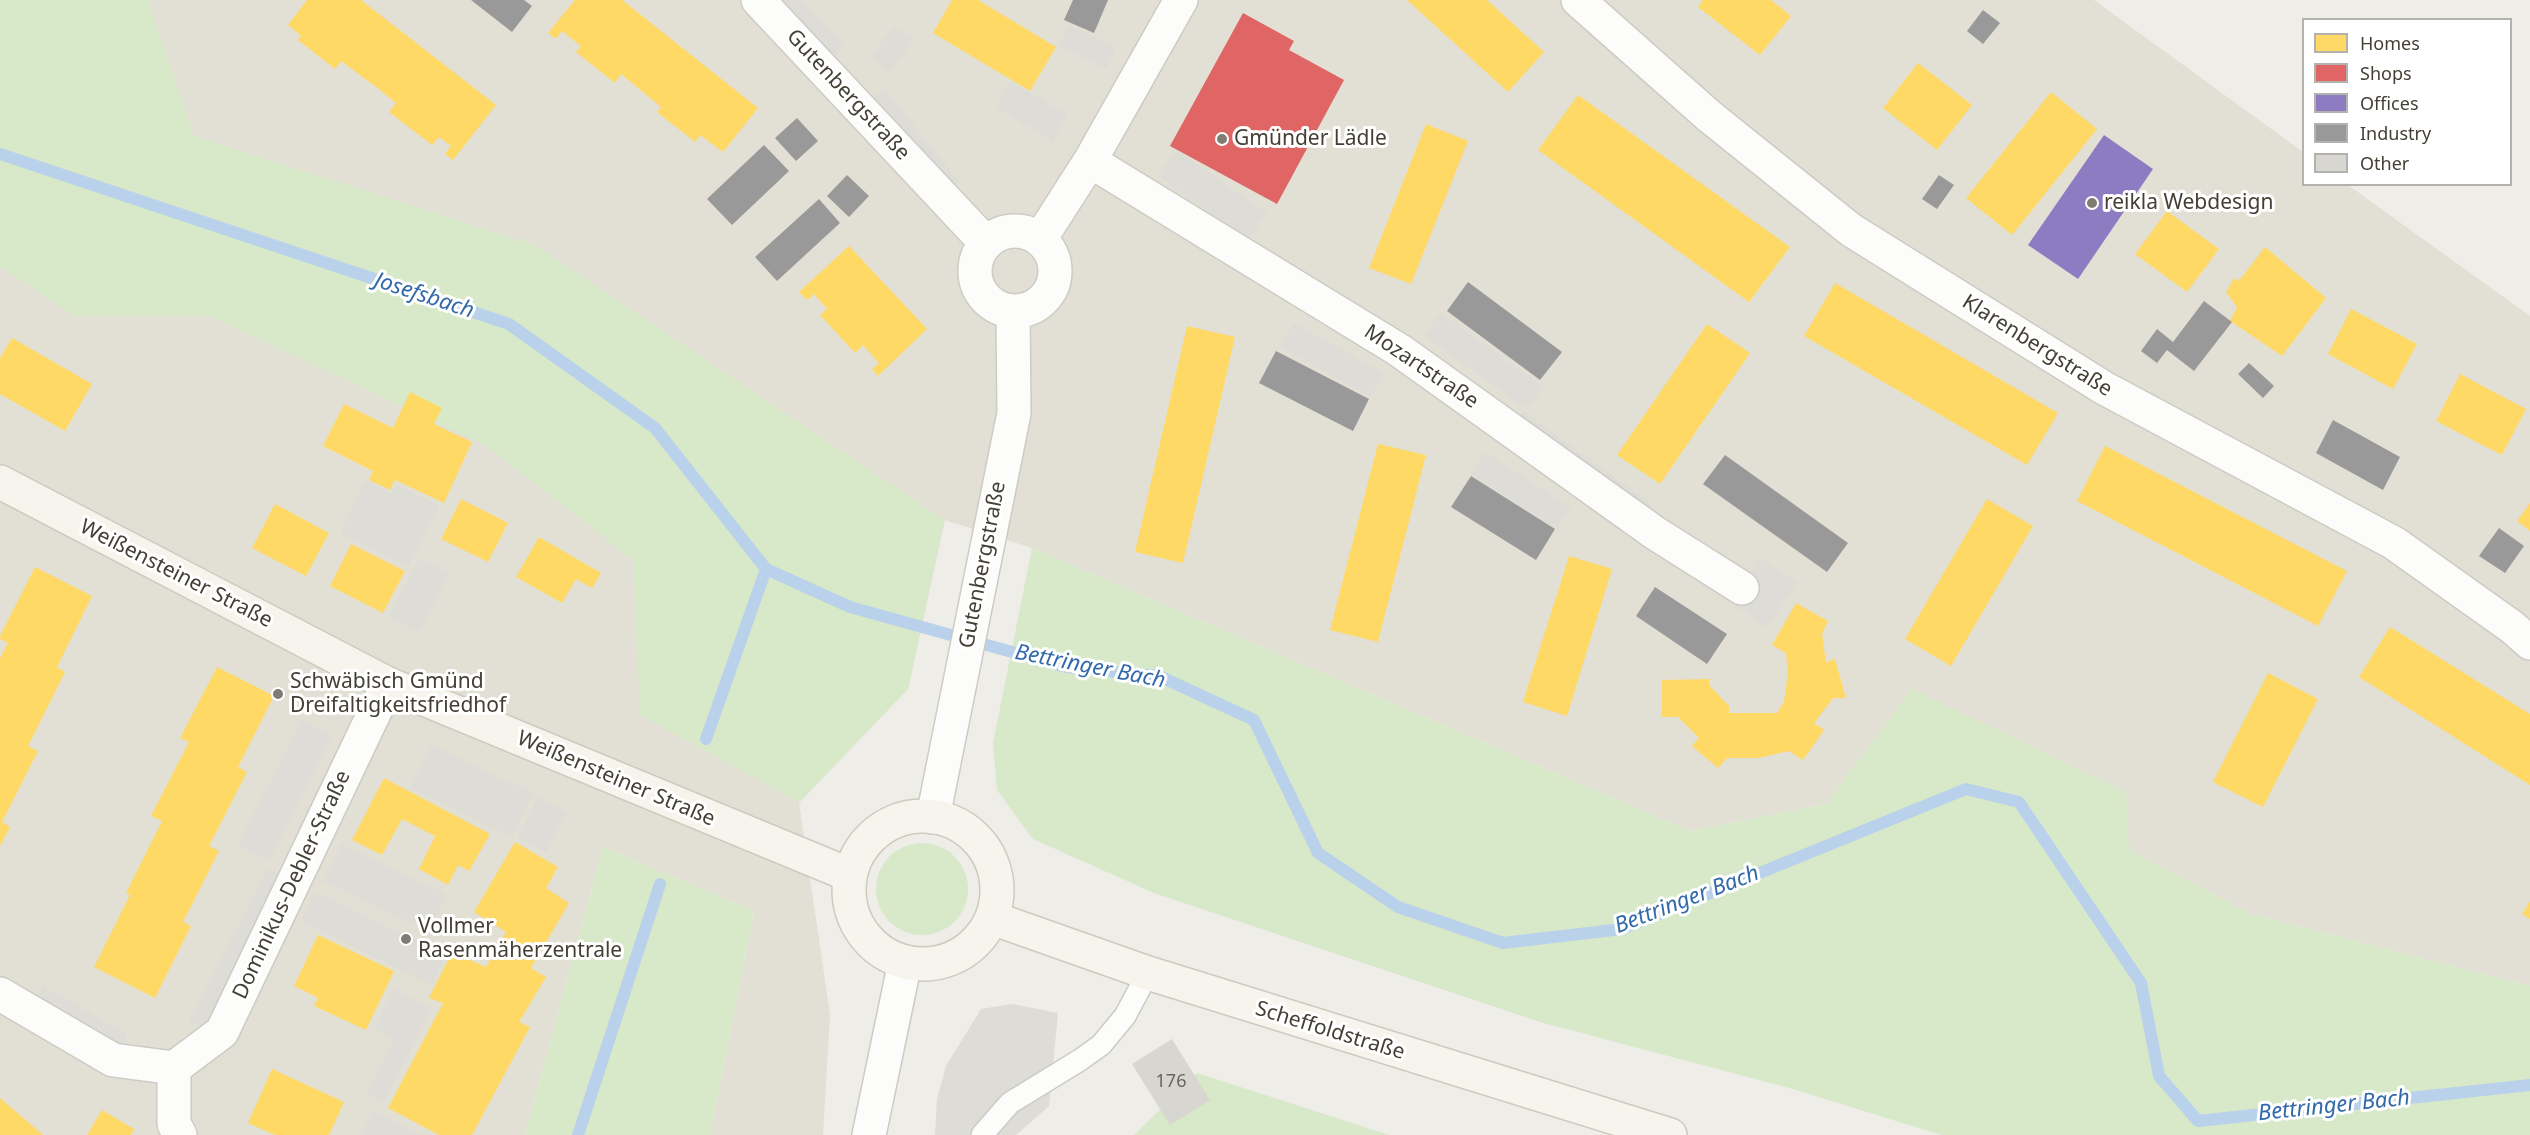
<!DOCTYPE html>
<meta charset="utf-8">
<style>
body{margin:0}
#map{position:relative;width:2530px;height:1135px;overflow:hidden;background:#eeede7;font-family:"Noto Sans",sans-serif}
canvas{display:block}
.legend{position:absolute;left:2302px;top:18px;width:210px;height:168px;box-sizing:border-box;background:#fff;border:2px solid #b4b2ae;margin:0;padding:8px 10px;list-style:none;font-size:18px;color:#433f34}
.legend li{display:flex;align-items:center;gap:12px;height:30px}
.legend b{width:30px;border:2px solid #b4b2ae}
</style>
<div id="map">
<canvas width="2530" height="1135"></canvas>
<ul class="legend">
<li><b style="height:16px;background:#ffd966"></b>Homes</li>
<li><b style="height:16px;background:#e06666"></b>Shops</li>
<li><b style="height:16px;background:#8e7cc3"></b>Offices</li>
<li><b style="height:16px;background:#999"></b>Industry</li>
<li><b style="height:16px;background:#d7d6d0"></b>Other</li>
</ul>
</div>
<script>
const ctx = document.querySelector('canvas').getContext('2d');
ctx.lineJoin = 'round';
function fillPath(path, color) {
  ctx.fillStyle = color;
  ctx.fill(path, 'evenodd');
}
function poly(rows) {
  const path = new Path2D();
  for (const r of rows) {
    if (r.length === 3) {
      path.moveTo(r[0] + r[2], r[1]);
      path.arc(r[0], r[1], r[2], 0, 2 * Math.PI);
      continue;
    }
    path.moveTo(r[0], r[1]);
    for (let i = 2; i < r.length; i += 2) path.lineTo(r[i], r[i + 1]);
  }
  return path;
}
function trace(path, color, width, dash) {
  ctx.strokeStyle = color;
  ctx.lineWidth = width;
  ctx.lineCap = dash ? 'butt' : 'round';
  ctx.setLineDash(dash || []);
  ctx.stroke(path);
}
function write(font, color, halo, rows, align = 'center') {
  ctx.font = font + ' "Noto Sans",sans-serif';
  ctx.lineWidth = 6;
  ctx.setLineDash([]);
  ctx.textBaseline = 'middle';
  ctx.strokeStyle = halo;
  ctx.fillStyle = color;
  for (const [text, x, y, turn = 0] of rows) {
    ctx.save();
    ctx.translate(x, y);
    ctx.rotate((+turn || 0) * Math.PI / 180);
    ctx.textAlign = isNaN(turn) ? turn : align;
    if (halo) ctx.strokeText(text, 0, 0);
    ctx.fillText(text, 0, 0);
    ctx.restore();
  }
}
fillPath(poly([
 [0,0,2094,0,2303,152,2304,184,2348,185,2530,316,2530,986,2251,914,2129,850,1912,689,1826,804,1690,831,1032,548,945,520,908,689,799,803,830,1015,823,1135,710,1135,754,911,603,847,525,1135,0,1135]
]), '#e2e0d4');
fillPath(poly([
 [0,0,148,0,194,136,535,245,944,520,908,689,799,802,640,715,633,560,487,446,210,316,74,316,0,266],
 [1032,548,1690,831,1826,804,1912,689,2126,792,2129,850,2251,914,2530,986,2530,1135,1941,1135,1793,1089,1540,1022,1154,893,1033,839,997,790,993,743],
 [922,889,46],
 [603,847,754,911,710,1135,525,1135],
 [1197,1073,1389,1135,1134,1135]
]), '#d7e9c8');
fillPath(poly([
 [775,0,800,0,845,46,833,59],
 [1070,25,1116,48,1106,69,1059,46],
 [893,27,914,39,889,73,872,56],
 [1010,82,1068,114,1053,141,996,108],
 [884,88,959,182,944,194,869,101],
 [1177,150,1267,213,1249,239,1158,176],
 [1441,313,1543,387,1527,409,1424,336],
 [1294,323,1384,373,1370,397,1280,347],
 [1524,412,1651,503,1641,517,1514,426],
 [1485,452,1571,507,1556,529,1471,474],
 [366,481,391,494,396,484,439,506,408,567,340,534],
 [420,558,449,573,419,632,389,617],
 [1760,558,1797,582,1767,627,1731,603],
 [302,720,333,736,268,861,238,846],
 [431,744,533,793,512,837,410,787],
 [537,797,566,812,547,852,517,838],
 [341,844,447,894,429,931,323,881],
 [268,869,281,876,203,1028,189,1022],
 [315,892,446,955,432,985,301,921],
 [43,986,127,1034,121,1045,37,998],
 [394,988,432,1008,384,1102,366,1094,395,1039,374,1028],
 [1012,1004,1058,1013,1049,1106,1016,1135,935,1135,937,1099,946,1066,981,1009],
 [373,1111,421,1135,361,1135]
]), '#dddcd7');
fillPath(poly([
 [307,0,361,0,496,105,453,160,445,154,451,146,439,137,432,145,389,112,396,103,376,87,341,61,335,69,298,40,301,36,288,25],
 [575,0,622,0,758,108,723,152,700,135,695,142,657,112,661,107,621,74,615,83,576,52,581,46,562,31,556,39,548,33],
 [952,0,978,0,1056,47,1030,91,933,33],
 [1407,0,1487,0,1544,52,1508,92],
 [1703,0,1771,0,1791,16,1760,55,1698,7],
 [1918,63,1972,105,1937,150,1883,108],
 [2051,92,2097,129,2012,235,1966,198],
 [1578,95,1790,247,1749,302,1538,150],
 [1426,124,1468,141,1411,284,1369,268],
 [2167,211,2219,249,2187,292,2135,254],
 [849,246,927,329,878,376,872,369,879,363,863,345,855,353,820,315,827,309,814,294,807,300,799,292],
 [2265,247,2326,298,2282,356,2230,321,2237,307,2226,292,2234,278,2239,281],
 [1835,283,2058,413,2027,465,1804,336],
 [2351,309,2417,344,2393,389,2328,354],
 [1707,324,1750,353,1660,484,1617,455],
 [1187,326,1235,337,1183,563,1135,552],
 [12,338,92,384,65,431,0,394,0,358],
 [2460,374,2526,409,2502,455,2436,421],
 [410,392,442,408,434,424,472,442,444,503,395,480,390,490,369,480,373,471,323,446,344,404,393,428],
 [1378,444,1426,455,1378,642,1330,630],
 [2105,446,2347,571,2318,626,2077,501],
 [461,499,508,523,488,562,441,539],
 [1987,499,2033,526,1951,666,1905,639],
 [2530,503,2530,531,2517,521],
 [275,504,329,533,306,576,252,548],
 [539,537,601,573,592,588,576,579,562,603,516,577],
 [351,544,405,571,383,613,330,586],
 [1569,556,1612,569,1567,716,1523,702],
 [35,567,92,596,57,667,65,672,28,746,38,751,2,822,10,827,0,846,0,658,8,643,0,639,0,636],
 [1796,603,1828,621,1822,634,1826,662,1835,659,1846,698,1833,698,1814,723,1824,730,1803,760,1789,751,1758,758,1727,758,1718,768,1692,746,1699,738,1678,717,1662,717,1662,680,1709,679,1709,685,1729,706,1729,713,1777,713,1784,702,1788,672,1786,653,1772,645],
 [2390,627,2530,714,2530,785,2359,677],
 [217,667,274,696,238,767,247,772,209,846,219,851,183,922,191,926,155,998,94,967,130,895,126,893,162,821,151,816,189,742,180,738],
 [2268,673,2318,699,2263,807,2213,782],
 [384,778,490,834,469,871,458,865,448,885,419,869,435,836,402,819,382,855,352,840],
 [515,842,558,867,546,888,569,903,531,968,546,977,519,1022,530,1027,472,1135,439,1135,388,1108,443,1003,429,998,452,952,486,967,506,932,474,912],
 [2530,901,2530,919,2522,914],
 [318,935,394,971,366,1030,314,1006,318,998,294,986],
 [272,1069,344,1102,329,1135,275,1135,248,1123],
 [0,1098,43,1135,0,1135],
 [102,1110,134,1129,131,1135,87,1135]
]), '#ffd966');
fillPath(poly([
 [1243,13,1294,41,1289,50,1344,80,1277,204,1170,146]
]), '#e06666');
fillPath(poly([
 [2104,135,2153,169,2078,279,2028,245]
]), '#8e7cc3');
fillPath(poly([
 [471,0,524,0,532,6,512,32],
 [1073,0,1108,0,1094,33,1064,20],
 [1983,10,2000,23,1983,44,1967,31],
 [797,118,818,141,796,161,775,138],
 [764,145,789,171,732,225,707,199],
 [847,175,869,196,849,217,827,196],
 [1939,175,1954,185,1937,209,1922,199],
 [819,199,840,223,777,281,755,257],
 [1468,282,1562,352,1540,380,1447,311],
 [2204,301,2232,322,2194,371,2167,350,2157,363,2141,351,2157,329,2173,342],
 [1276,351,1369,399,1353,431,1259,383],
 [2249,363,2274,386,2263,398,2238,374],
 [2333,420,2400,457,2383,490,2316,453],
 [1725,455,1848,543,1827,572,1703,484],
 [1471,476,1555,529,1536,560,1451,507],
 [2499,528,2524,546,2505,573,2479,556],
 [1655,587,1727,634,1707,664,1636,616]
]), '#999');
trace(poly([
 [0,154,509,324,655,428,766,569,850,607,1066,667,1159,676,1254,720,1318,853,1398,907,1503,943,1622,929,1966,789,2019,802,2141,983,2159,1076,2198,1121,2530,1085],
 [706,739,766,569],
 [578,1135,660,884]
]), '#b9d1eb', 12);
fillPath(poly([
 [1172,1039,1210,1100,1170,1125,1132,1064]
]), '#d7d6d0');
const service = poly([
 [982,1135,1010,1103,1080,1060,1101,1045,1125,1016,1148,973]
]);
const minor = poly([
 [758,0,986,243],
 [1578,0,1709,116,1851,230,2104,388,2394,543,2512,627,2530,643],
 [1090,161,1399,350,1655,533,1742,588],
 [1015,271,40],
 [1040,239,1090,161,1181,0],
 [933,817,1014,413,1013,312],
 [0,994,113,1060,174,1068,222,1032,388,684],
 [174,1068,174,1124,180,1135]
]);
const tertiary = poly([
 [869,1135,905,962]
]);
const secondary = poly([
 [0,482,388,684,850,875],
 [923,890,74],
 [992,918,1148,973,1670,1135]
]);
trace(service, '#cccbc5', 24);
trace(minor, '#cccbc5', 36);
trace(tertiary, '#cccbc5', 36);
trace(secondary, '#cdcbbf', 36);
trace(service, '#fcfcfb', 21);
trace(minor, '#fcfcfb', 33);
trace(tertiary, '#fcfcfb', 33);
trace(secondary, '#f6f4ed', 33);
for (const [x, y, r, color] of [
 [1222,139,6,"#7f7c73"],
 [2092,203,6,"#7f7c73"],
 [278,694,6,"#7f7c73"],
 [406,939,6,"#7f7c73"]
]) {
  const dot = new Path2D();
  dot.arc(x, y, r, 0, 2 * Math.PI);
  ctx.fillStyle = color;
  ctx.fill(dot);
  trace(dot, '#fff', 2);
}
write('18px', '#69665c', null, [
 ["176",1171,1082]
]);
write('21px', '#433f34', '#fff', [
 ["Gutenbergstraße",848,95,47],
 ["Klarenbergstraße",2037,346,32],
 ["Mozartstraße",1421,367,34],
 ["Gutenbergstraße",983,565,-79],
 ["Weißensteiner Straße",176,574,27],
 ["Weißensteiner Straße",616,779,23],
 ["Dominikus-Debler-Straße",292,885,-65],
 ["Scheffoldstraße",1330,1031,17]
]);
write('21px', '#433f34', '#fff', [
 ["Gmünder Lädle",1234,139],
 ["reikla Webdesign",2104,203],
 ["Schwäbisch Gmünd",290,682],
 ["Dreifaltigkeitsfriedhof",290,706],
 ["Vollmer",418,927],
 ["Rasenmäherzentrale",418,951]
], 'left');
write('italic 22px', '#3269aa', '#fff', [
 ["Josefsbach",424,296,18],
 ["Bettringer Bach",1090,667,11],
 ["Bettringer Bach",1687,900,-21],
 ["Bettringer Bach",2334,1106,-6]
]);
</script>
